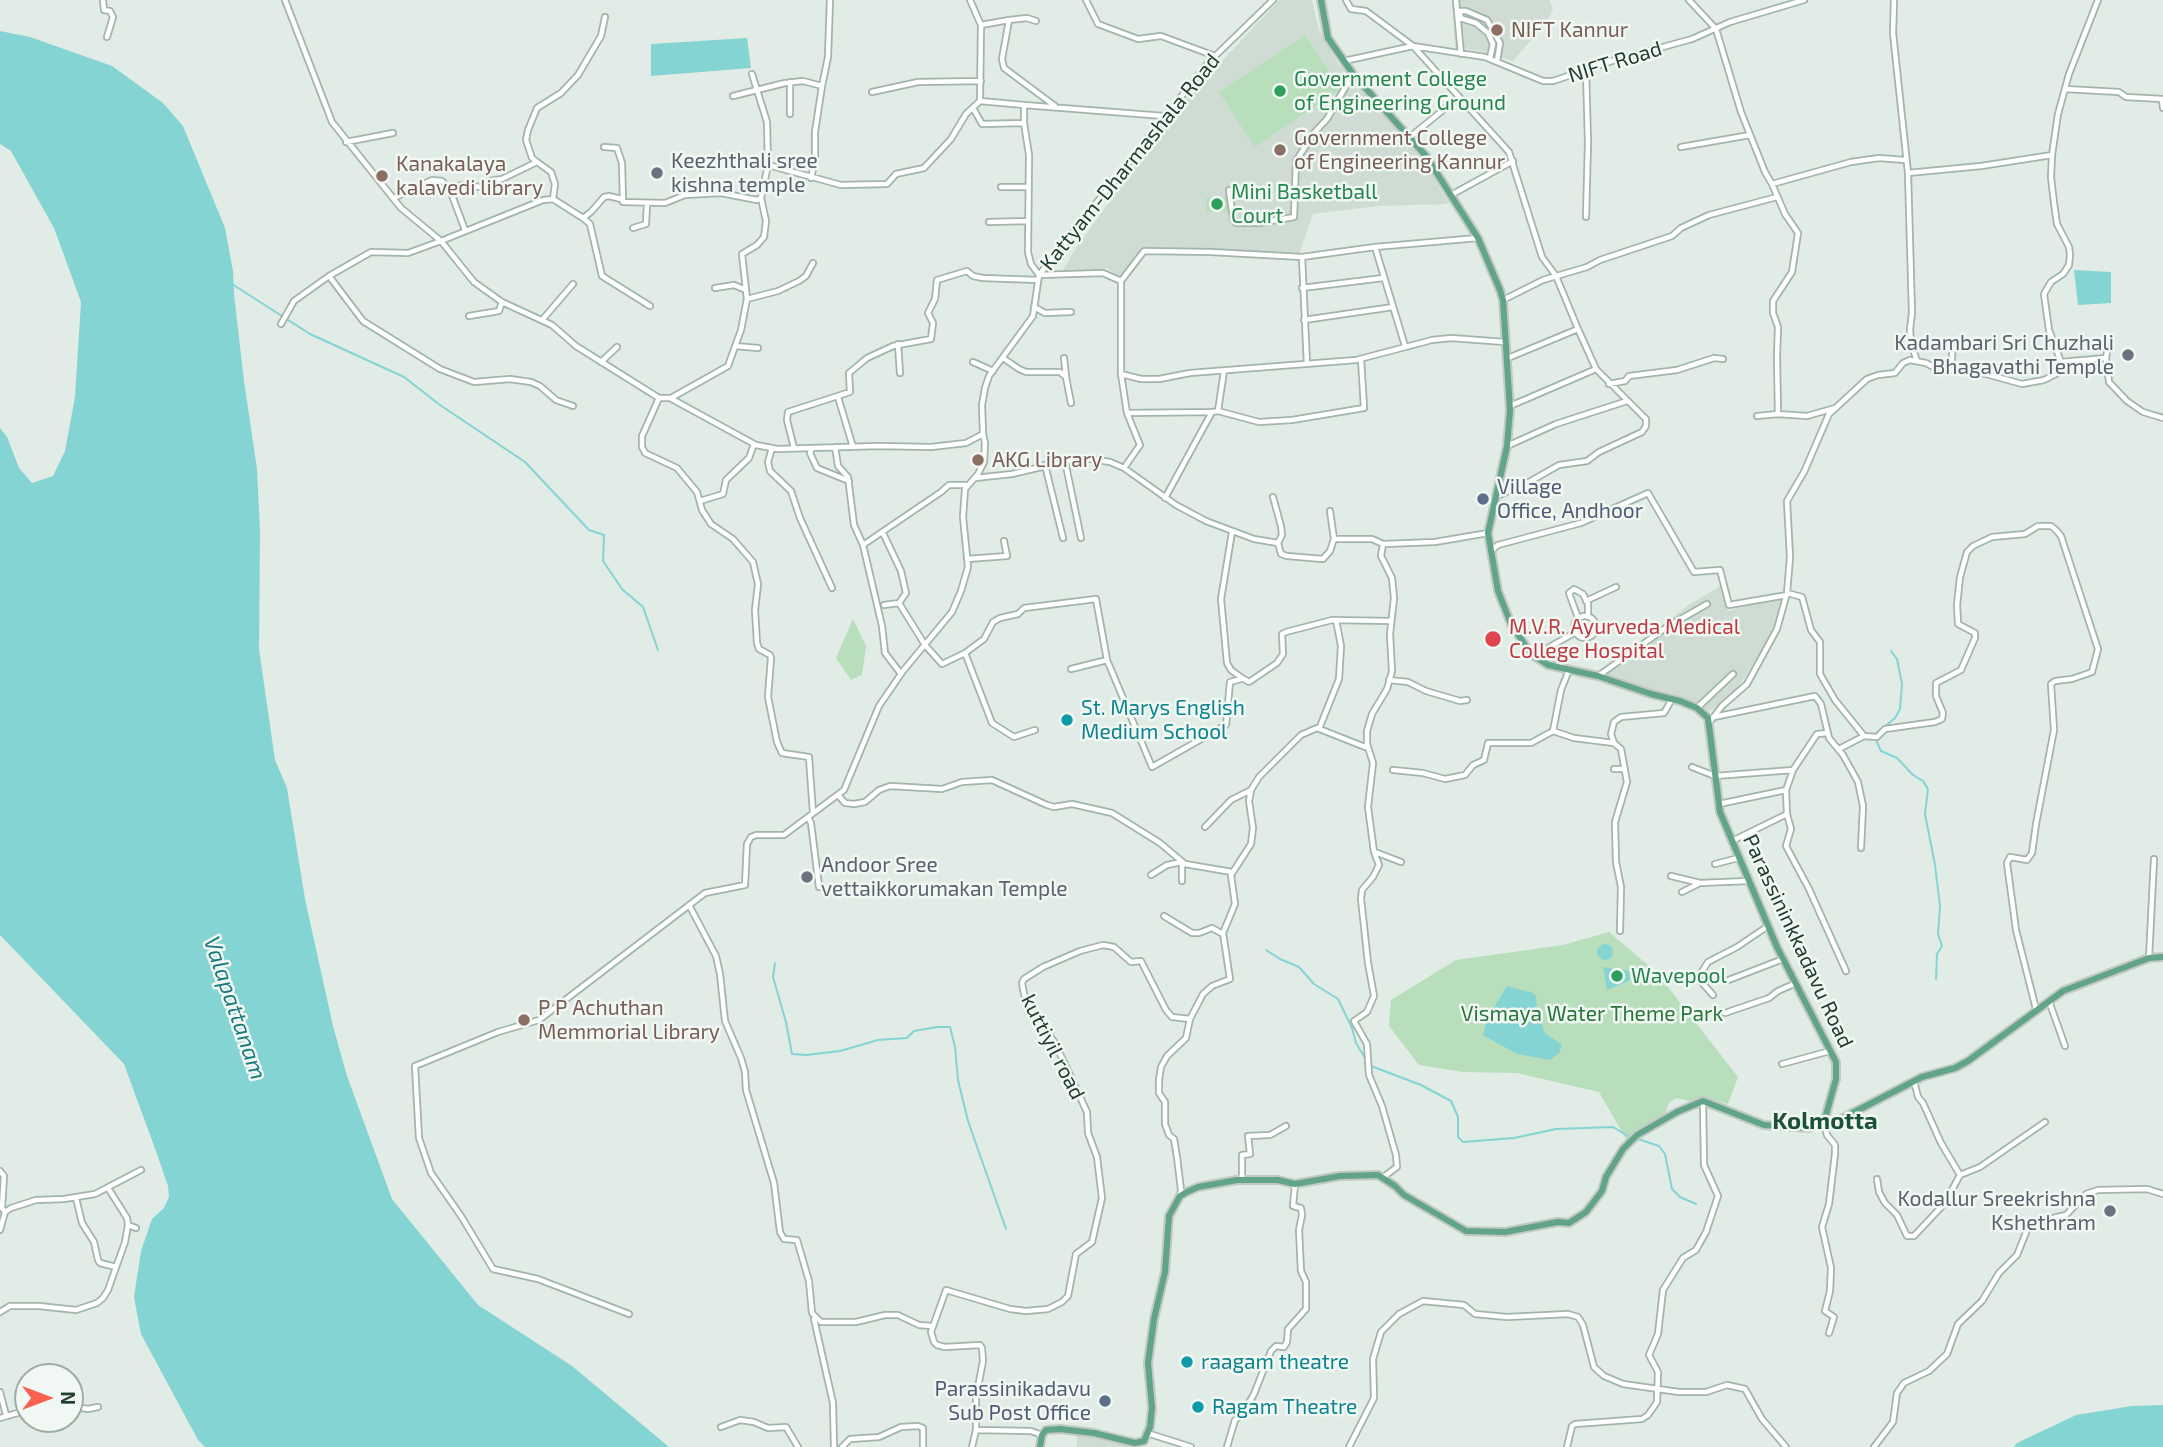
<!DOCTYPE html>
<style>
body{margin:0}
#map{position:relative;width:2163px;height:1447px;overflow:hidden;background:#e0ece5;font-family:"Exo 2",sans-serif}
canvas{display:block}
.north{position:absolute;left:14px;top:1363px;width:70px;height:70px;box-sizing:border-box;background:#f1f8f3;border:2px solid #9dada5;border-radius:50%;rotate:90deg;font-size:19px;font-weight:700;line-height:28px;text-align:center;color:#203d31}
.north::after{content:'';display:block;margin:auto;width:24px;height:32px;background:#f96151;clip-path:polygon(50% 0,100% 100%,50% 72%,0 100%)}
</style>
<div id="map">
<canvas width="2163" height="1447"></canvas>
<div class="north">N</div>
</div>
<script>
const ctx = document.querySelector('canvas').getContext('2d');
ctx.lineJoin = 'round';
function fillPath(path, color) {
  ctx.fillStyle = color;
  ctx.fill(path, 'evenodd');
}
function poly(rows) {
  const path = new Path2D();
  for (const r of rows) {
    if (r.length === 3) {
      path.moveTo(r[0] + r[2], r[1]);
      path.arc(r[0], r[1], r[2], 0, 2 * Math.PI);
      continue;
    }
    path.moveTo(r[0], r[1]);
    for (let i = 2; i < r.length; i += 2) path.lineTo(r[i], r[i + 1]);
  }
  return path;
}
function trace(path, color, width, dash) {
  ctx.strokeStyle = color;
  ctx.lineWidth = width;
  ctx.lineCap = dash ? 'butt' : 'round';
  ctx.setLineDash(dash || []);
  ctx.stroke(path);
}
function write(font, color, halo, rows, align = 'center') {
  ctx.font = font + ' "Exo 2",sans-serif';
  ctx.lineWidth = 5;
  ctx.setLineDash([]);
  ctx.textBaseline = 'middle';
  ctx.strokeStyle = halo;
  ctx.fillStyle = color;
  for (const [text, x, y, turn = 0] of rows) {
    ctx.save();
    ctx.translate(x, y);
    ctx.rotate((+turn || 0) * Math.PI / 180);
    ctx.textAlign = isNaN(turn) ? turn : align;
    if (halo) ctx.strokeText(text, 0, 0);
    ctx.fillText(text, 0, 0);
    ctx.restore();
  }
}
fillPath(poly([
 [1279,0,1312,0,1319,30,1337,62,1402,133,1427,167,1449,204,1377,206,1313,214,1299,254,1143,247,1121,279,1107,268,1060,276,1074,251,1171,116],
 [1452,0,1549,0,1553,9,1546,23,1513,61,1480,51,1455,47],
 [1721,586,1728,611,1782,597,1780,614,1761,653,1736,690,1720,706,1708,711,1700,705,1624,684,1608,678,1601,671,1689,605],
 [1077,1433,1129,1444,1136,1447,1077,1447]
]), '#cedcd3');
fillPath(poly([
 [1305,35,1341,89,1255,147,1219,92],
 [1227,197,1228,211,1207,212,1206,198],
 [853,619,866,646,862,675,851,680,836,658],
 [1609,932,1657,973,1738,1077,1728,1104,1704,1097,1694,1102,1676,1098,1669,1103,1664,1117,1643,1127,1626,1139,1599,1092,1517,1073,1464,1072,1419,1065,1389,1026,1391,1000,1456,960,1563,945]
]), '#b8debc');
fillPath(poly([
 [0,31,30,37,112,66,163,103,183,126,225,228,233,271,234,294,244,381,257,469,260,531,259,649,275,760,287,788,305,899,333,1026,347,1076,392,1199,478,1305,572,1366,669,1447,205,1447,198,1440,141,1334,134,1297,141,1251,152,1219,164,1208,169,1197,168,1186,157,1154,124,1064,0,935,0,428,7,437,19,468,32,483,53,476,65,451,75,397,81,302,54,228,11,151,0,144],
 [747,38,751,68,651,76,651,44],
 [2074,270,2111,272,2111,303,2078,305],
 [1605,952,8],
 [1603,967,1629,971,1630,980,1607,990],
 [1507,986,1533,993,1536,996,1537,1011,1545,1033,1562,1045,1559,1053,1550,1060,1517,1054,1483,1035,1487,1019],
 [2163,1405,2163,1447,2014,1447,2017,1443,2076,1415,2132,1406]
]), '#85d4d4');
trace(poly([
 [232,284,310,334,404,377,440,405,525,462,589,530,604,535,603,561,622,589,643,607,658,650],
 [1876,734,1895,718,1900,709,1902,684,1897,659,1891,651],
 [1876,740,1881,751,1897,758,1913,775,1923,781,1928,789,1925,814,1935,865,1940,906,1938,934,1942,946,1937,954,1936,979],
 [1266,950,1280,959,1299,967,1314,984,1338,999,1352,1028,1356,1043,1365,1058],
 [775,963,773,977,786,1022,792,1054,806,1055,840,1051,878,1040,907,1038,914,1031,937,1027,950,1027,955,1047,958,1080,968,1121,1006,1229],
 [1371,1066,1421,1085,1451,1101,1458,1117,1458,1137,1463,1142,1514,1138,1556,1129,1613,1127,1628,1136],
 [1638,1139,1659,1146,1665,1154,1672,1189,1680,1197,1696,1204]
]), '#85d4d4', 2);
const minor = poly([
 [103,0,104,10,110,11,113,17,107,37],
 [285,0,332,122,401,208,441,241,474,282,502,302,552,325,576,346,659,398,670,398,756,445,777,449,878,446,931,447,966,443,983,434,982,405,985,388,989,376,1033,316,1039,275,1208,63,1273,0],
 [970,0,981,25],
 [1086,0,1098,24,1138,39,1161,36,1215,56],
 [1346,0,1351,9,1366,11,1413,46,1509,152,1542,257,1556,276,1578,329,1508,358],
 [1456,0,1461,54],
 [1689,0,1716,29,1741,112,1765,172,1772,184],
 [1894,0,1893,33,1908,173,1912,313,1910,329,1911,343,1917,361],
 [1009,20,1027,18,1036,21],
 [1490,58,1493,44,1488,33,1476,23,1460,18,1460,11,1466,11,1487,20,1500,43,1497,61],
 [1344,61,1413,46,1485,57,1543,81,1553,81,1612,61,1692,39,1730,22,1804,0],
 [752,74,767,122,768,165],
 [790,82,790,114],
 [2065,89,2119,92,2126,97,2162,99,2163,108],
 [872,92,918,82,981,81],
 [733,96,785,83,803,81,822,86],
 [980,100,981,25,1009,20,1002,59,1004,68,1055,106],
 [973,108,982,124,1024,123],
 [1410,137,1459,97],
 [346,142,393,133],
 [604,147,617,148,622,163,623,202,665,203,685,195,721,193,757,200,761,198,768,165,841,185,887,184,896,174,924,168,951,139,966,114,980,101,1024,105],
 [1681,147,1750,135],
 [537,162,532,158,526,140,528,130,537,108,561,93,578,75,601,36,605,17],
 [1908,173,1981,166,2052,155],
 [811,178,815,160,815,132,822,86,828,57,830,0],
 [1001,187,1029,187],
 [450,190,465,230],
 [1229,190,1233,218,1236,223,1259,223,1294,217,1296,161,1314,133,1327,119,1353,74],
 [1451,195,1513,161],
 [553,199,583,218,591,212,604,197,609,196,621,199],
 [1586,217,1588,142,1586,70],
 [583,218,590,224,602,276,650,306],
 [989,222,1028,221],
 [633,228,646,224,647,203],
 [1375,247,1405,346],
 [1302,257,1307,364],
 [329,276,363,321,440,369,474,382,510,379,531,382,540,386,556,400,573,406],
 [1121,281,1103,273,1039,275,1031,264,1028,252,1029,155,1024,123,1024,105,1164,116],
 [715,288,734,285,746,290],
 [1302,288,1383,278],
 [747,299,778,291,799,281,806,276,813,263],
 [1503,300,1543,280,1587,267,1600,260,1672,236,1681,228,1709,215,1777,197],
 [1034,307,1045,313,1071,312],
 [469,316,499,311,502,302],
 [543,319,573,284],
 [1304,320,1393,307],
 [281,324,294,301,329,276,371,252,408,253,441,241,543,200,553,199,555,184,551,172,537,162,502,179,489,181,481,187,461,185,450,190,442,181,432,180,394,198],
 [898,344,900,373],
 [735,346,758,348],
 [1003,358,1019,369,1026,372,1060,372,1066,377,1071,403],
 [1064,358,1066,376],
 [2106,358,2109,340],
 [601,362,617,347],
 [973,362,993,371],
 [2061,362,2106,358,2109,382,2127,401,2143,412,2163,418],
 [1951,370,1953,344],
 [1121,374,1121,281,1144,251,1211,252,1302,257,1375,247,1478,238],
 [1609,384,1625,381,1629,376,1677,370,1714,358,1723,359],
 [838,397,853,447],
 [659,398,642,436,642,447,645,453,677,468,697,492,702,510,711,524,733,539,753,562,758,584,755,610,757,643,759,649,770,655,771,658,768,697,777,742,782,753,809,757,813,813],
 [671,398,728,366,741,330,747,299,742,254,757,245,764,237,766,221,761,198],
 [1510,406,1596,369],
 [1835,408,1807,416,1778,414,1777,357,1778,327,1773,313,1773,301,1792,272,1798,233,1785,214,1772,184,1851,162,1879,158,1905,160],
 [1218,411,1224,371],
 [1127,413,1212,412],
 [1757,416,1778,414],
 [1507,446,1556,424,1627,401],
 [835,447,838,466,848,477,854,525,863,545],
 [772,448,768,462,770,471,791,491,800,518,832,588],
 [794,448,787,420,788,412,850,392,849,373,867,358,893,346,931,339,933,323,928,313,935,299,937,280,967,271,973,276,983,278,1038,280],
 [812,448,810,453,817,468,849,481],
 [1065,461,1081,538],
 [1045,465,1063,538],
 [1124,468,1140,445,1127,413,1121,374,1141,379,1159,379,1190,373,1356,360,1432,340,1451,338,1505,342],
 [975,478,1012,474,1075,459,1091,459,1110,462,1124,468,1176,505,1206,521,1254,539,1278,543,1281,554,1287,556,1323,559,1330,551,1334,539,1372,539,1383,544],
 [1497,496,1529,482,1559,465,1587,461,1599,452,1642,432,1646,426,1646,419,1596,369,1578,329],
 [1273,497,1281,526,1282,535,1278,543],
 [1165,498,1212,412,1218,411,1259,422,1292,420,1364,408,1361,359],
 [700,501,723,494,726,480,749,458,754,444],
 [1330,511,1334,539],
 [1232,532,1221,599,1227,663,1231,670,1242,678,1249,682,1277,663,1283,654,1282,634,1286,632,1332,620,1391,621],
 [883,533,901,571,906,593,899,603,925,645,942,664,965,653],
 [1492,550,1498,545,1581,523,1648,493,1694,572,1720,570,1729,605,1787,595],
 [967,559,1007,556,1004,541],
 [1787,593,1802,597,1811,630,1820,642,1820,674,1835,700,1864,736],
 [1586,601,1616,587],
 [884,605,899,603],
 [1585,627,11],
 [1578,618,1569,593,1574,589,1583,594,1588,604,1588,616],
 [1534,656,1574,633],
 [1071,669,1107,660,1152,767,1226,725,1230,682,1241,679],
 [1569,670,1561,690,1553,731,1574,738,1614,743],
 [901,674,885,653,882,626,863,545,941,492,949,485,966,485],
 [1598,676,1667,627,1707,604],
 [1389,680,1408,682,1426,691,1460,701,1467,700],
 [1697,708,1733,674],
 [1714,717,1815,696,1821,704,1829,738,1843,755,1858,782,1863,806,1861,848],
 [1709,723,1722,706,1747,684,1777,629,1787,593,1790,557,1787,501,1804,472,1829,414,1867,379,1878,375,1895,373,1903,363,1910,360,1926,363,1937,369,1957,369,1986,374,2022,384,2044,380,2056,374,2060,368,2061,362,2049,330,2044,294,2051,282,2063,274,2069,265,2070,255,2069,247,2057,224,2054,203,2051,177,2052,155,2058,114,2069,74,2098,0],
 [1319,729,1339,679,1341,646,1336,620],
 [1035,730,1014,737,992,723,965,653,984,639,993,622,1000,618,1018,614,1024,608,1096,599,1107,660],
 [1367,744,1373,763,1368,807,1374,852,1379,865,1373,877,1362,890,1361,899,1368,963,1374,996,1367,1012,1354,1021,1367,1044,1369,1075,1382,1106,1396,1155,1397,1167,1382,1178],
 [1839,749,1864,736,1877,737,1885,729,1935,722,1942,719,1943,713,1936,696,1936,683,1961,670,1975,638,1975,633,1958,624,1957,605,1960,577,1967,552,1973,546,1992,537,2025,534,2038,526,2051,526,2056,530,2061,536,2098,649,2092,672,2072,679,2055,681,2051,684,2054,730,2036,824,2032,853,2027,860,2010,857,2007,863,2016,930,2036,1009],
 [1692,767,1715,776,1793,770],
 [1614,769,1625,769],
 [1393,770,1423,773,1445,779,1465,775,1473,765,1484,760,1488,743,1531,743,1553,731],
 [838,795,845,803,854,804,865,802,879,790,890,786,942,789,962,782,992,780,1047,805,1054,807,1072,804,1112,813,1160,843,1185,864,1232,872],
 [1719,804,1786,790],
 [1787,814,1786,790,1793,770,1817,734,1828,733],
 [808,817,811,823,819,887],
 [1205,827,1231,800,1251,790],
 [1732,841,1787,814,1791,829,1786,846,1809,889,1846,971],
 [1375,852,1401,862],
 [1715,864,1738,858],
 [1151,875,1167,865,1182,862,1182,881],
 [1671,876,1700,883],
 [1682,892,1700,883,1748,881],
 [689,905,716,956,720,974,725,1021,741,1058,745,1072,746,1090,774,1183,780,1232,784,1239,797,1240,809,1281,812,1313,821,1322,856,1322,885,1315,898,1315,919,1325,932,1326],
 [1164,916,1192,933,1199,933,1212,928,1223,934],
 [1620,931,1621,887,1616,862,1615,822,1627,782,1621,749,1614,743,1611,734,1614,722,1621,717,1664,713,1672,699],
 [2149,958,2154,859],
 [1726,981,1783,959],
 [1713,995,1698,978,1708,962,1737,947,1768,926],
 [2049,1001,2065,1046],
 [1725,1013,1769,998,1778,991,1796,983],
 [1190,1019,1203,994,1212,986,1230,979,1223,933,1235,904,1231,875,1251,844,1253,828,1249,801,1251,790,1259,777,1301,735,1317,728,1365,747,1367,744,1367,731,1372,714,1387,689,1392,671,1390,634,1394,598,1392,578,1381,556,1383,544,1435,542,1488,533],
 [1782,1064,1830,1051],
 [1824,1123,1827,1135,1835,1145,1835,1154,1829,1204,1822,1227,1831,1268,1830,1291,1825,1311,1834,1317,1829,1333],
 [0,1171,4,1176,2,1208,5,1212],
 [1960,1175,1980,1167,2045,1122],
 [1877,1179,1879,1192,1885,1203,1897,1215,1907,1236,1914,1236,1945,1203,1960,1175,1941,1143,1923,1103,1918,1097,1914,1081],
 [1238,1180,1242,1178,1242,1155,1250,1154,1248,1136,1270,1135,1286,1126],
 [108,1188,127,1218,128,1225,136,1228],
 [76,1198,82,1223,94,1242,98,1260,100,1263,116,1267],
 [0,1230,5,1212,11,1208,36,1200,64,1199,95,1194,141,1170],
 [0,1312,10,1306,39,1306,76,1310,97,1303,103,1298,108,1290,125,1242,128,1225],
 [629,1314,538,1279,493,1269,461,1216,431,1173,419,1138,415,1066,498,1032,539,1020,705,893,745,885,747,844,751,837,756,835,784,835,844,790,879,706,903,671,952,612,961,591,968,567,963,517,965,489,978,474,984,462,985,443,983,434],
 [814,1319,833,1403,834,1447],
 [35,1377,35,1373],
 [0,1392,6,1415],
 [70,1406,88,1409,98,1407],
 [0,1418,28,1410],
 [721,1427,740,1420,754,1422,768,1428,786,1427,798,1447],
 [976,1430,976,1398,983,1361,982,1348,980,1345,945,1347,937,1345,934,1342,931,1332,946,1290,1010,1309,1026,1311,1048,1309,1062,1302,1068,1296,1076,1254,1092,1242,1102,1198,1097,1157,1088,1133,1087,1112,1055,1043,1030,1008,1024,994,1022,983,1024,979,1043,967,1080,951,1103,945,1114,947,1131,962,1141,961,1166,1010,1172,1017,1190,1019,1186,1038,1167,1056,1161,1067,1159,1080,1159,1093,1165,1102,1165,1124,1169,1135,1174,1139,1177,1157,1181,1190,1180,1196],
 [1147,1433,1191,1447],
 [842,1447,850,1439,879,1437,901,1427,918,1426,923,1428,923,1447],
 [972,1447,976,1430,1031,1431,1042,1435],
 [1227,1447,1235,1420,1242,1415,1254,1394,1271,1351,1276,1346,1284,1347,1287,1342,1288,1329,1306,1309,1306,1282,1301,1271,1299,1230,1302,1215,1301,1208,1293,1206,1295,1184],
 [1349,1447,1374,1398,1373,1359,1381,1332,1399,1314,1423,1301,1464,1305,1475,1314,1507,1317,1568,1314,1578,1317,1583,1325,1594,1367,1604,1376,1623,1384,1679,1392,1706,1392,1727,1385,1745,1389,1762,1419,1786,1447],
 [1567,1447,1572,1426,1575,1424,1642,1419,1648,1415,1657,1402,1658,1372,1649,1355,1658,1334,1663,1290,1683,1258,1696,1250,1706,1232,1718,1196,1704,1165,1703,1101],
 [1874,1447,1893,1422,1897,1393,1904,1383,1929,1371,1947,1354,1958,1324,1982,1301,1999,1273,2017,1255,2027,1230,2036,1222,2066,1215,2086,1194,2098,1190,2147,1189,2163,1194]
]);
const major = poly([
 [1824,1122,1828,1124,1835,1122,1922,1077,1955,1068,1968,1061,2063,991,2149,958,2163,957],
 [1040,1447,1042,1435,1046,1430,1060,1429,1094,1433,1135,1443,1144,1441,1150,1427,1152,1408,1148,1363,1154,1319,1165,1272,1169,1216,1180,1196,1187,1192,1198,1187,1237,1180,1278,1180,1295,1184,1340,1176,1378,1175,1395,1186,1404,1195,1466,1231,1505,1232,1558,1222,1569,1223,1586,1212,1602,1191,1606,1177,1623,1149,1637,1135,1677,1112,1703,1101,1764,1125,1809,1128,1824,1122,1836,1079,1836,1062,1777,947,1720,812,1708,718,1697,708,1680,701,1651,694,1598,676,1548,665,1531,654,1511,624,1498,591,1488,533,1507,446,1510,410,1503,300,1500,290,1478,238,1426,156,1353,74,1328,38,1321,0]
]);
trace(minor, '#a3b4ab', 8);
trace(major, '#c1c9c5', 10);
trace(minor, '#fff', 4.5);
trace(major, '#62a489', 6);
for (const [x, y, r, color] of [
 [1497,30,7,"#8d6e63"],
 [1280,91,7,"#2e9e5b"],
 [1280,150,7,"#8d6e63"],
 [657,173,7,"#6b7280"],
 [382,176,7,"#8d6e63"],
 [1217,204,7,"#2e9e5b"],
 [2128,355,7,"#6b7280"],
 [978,460,7,"#8d6e63"],
 [1483,499,7,"#5c6f8a"],
 [1493,639,9,"#e0444e"],
 [1067,720,7,"#0f9aa8"],
 [807,877,7,"#6b7280"],
 [1617,976,7,"#2e9e5b"],
 [524,1020,7,"#8d6e63"],
 [2110,1211,7,"#6b7280"],
 [1187,1362,7,"#0f9aa8"],
 [1105,1401,7,"#5c6f8a"],
 [1198,1407,7,"#0f9aa8"]
]) {
  const dot = new Path2D();
  dot.arc(x, y, r, 0, 2 * Math.PI);
  ctx.fillStyle = color;
  ctx.fill(dot);
  trace(dot, '#f1f8f3', 2.5);
}
write('21px', '#785e54', '#f1f8f3', [
 ["NIFT Kannur",1511,30],
 ["Government College",1294,138],
 ["of Engineering Kannur",1294,162],
 ["Kanakalaya",396,164],
 ["kalavedi library",396,188],
 ["AKG Library",992,460],
 ["P P Achuthan",538,1008],
 ["Memmorial Library",538,1032]
], 'left');
write('21px', '#203d31', '#f1f8f3', [
 ["NIFT Road",1615,62,-17],
 ["Kattyam-Dharmashala Road",1130,162,-51],
 ["Parassininkkadavu Road",1798,941,65],
 ["kuttiyil road",1053,1047,63]
]);
write('21px', '#27864d', '#f1f8f3', [
 ["Government College",1294,79],
 ["of Engineering Ground",1294,103],
 ["Mini Basketball",1231,192],
 ["Court",1231,216],
 ["Wavepool",1631,976]
], 'left');
write('21px', '#5b616d', '#f1f8f3', [
 ["Keezhthali sree",671,161],
 ["kishna temple",671,185],
 ["Kadambari Sri Chuzhali",2114,343,"right"],
 ["Bhagavathi Temple",2114,367,"right"],
 ["Andoor Sree",821,865],
 ["vettaikkorumakan Temple",821,889],
 ["Kodallur Sreekrishna",2096,1199,"right"],
 ["Kshethram",2096,1223,"right"]
], 'left');
write('21px', '#4e5e75', '#f1f8f3', [
 ["Village",1497,487],
 ["Office, Andhoor",1497,511],
 ["Parassinikadavu",1091,1389,"right"],
 ["Sub Post Office",1091,1413,"right"]
], 'left');
write('21px', '#be3a42', '#f1f8f3', [
 ["M.V.R. Ayurveda Medical",1509,627],
 ["College Hospital",1509,651]
], 'left');
write('21px', '#0d838f', '#f1f8f3', [
 ["St. Marys English",1081,708],
 ["Medium School",1081,732],
 ["raagam theatre",1201,1362],
 ["Ragam Theatre",1212,1407]
], 'left');
write('21px', '#28763a', '#f1f8f3', [
 ["Vismaya Water Theme Park",1592,1014]
]);
write('italic 23px', '#177a7c', '#f1f8f3', [
 ["Valapattanam",235,1008,71]
]);
write('bold 24px', '#1b503b', '#f1f8f3', [
 ["Kolmotta",1825,1121]
]);
</script>
